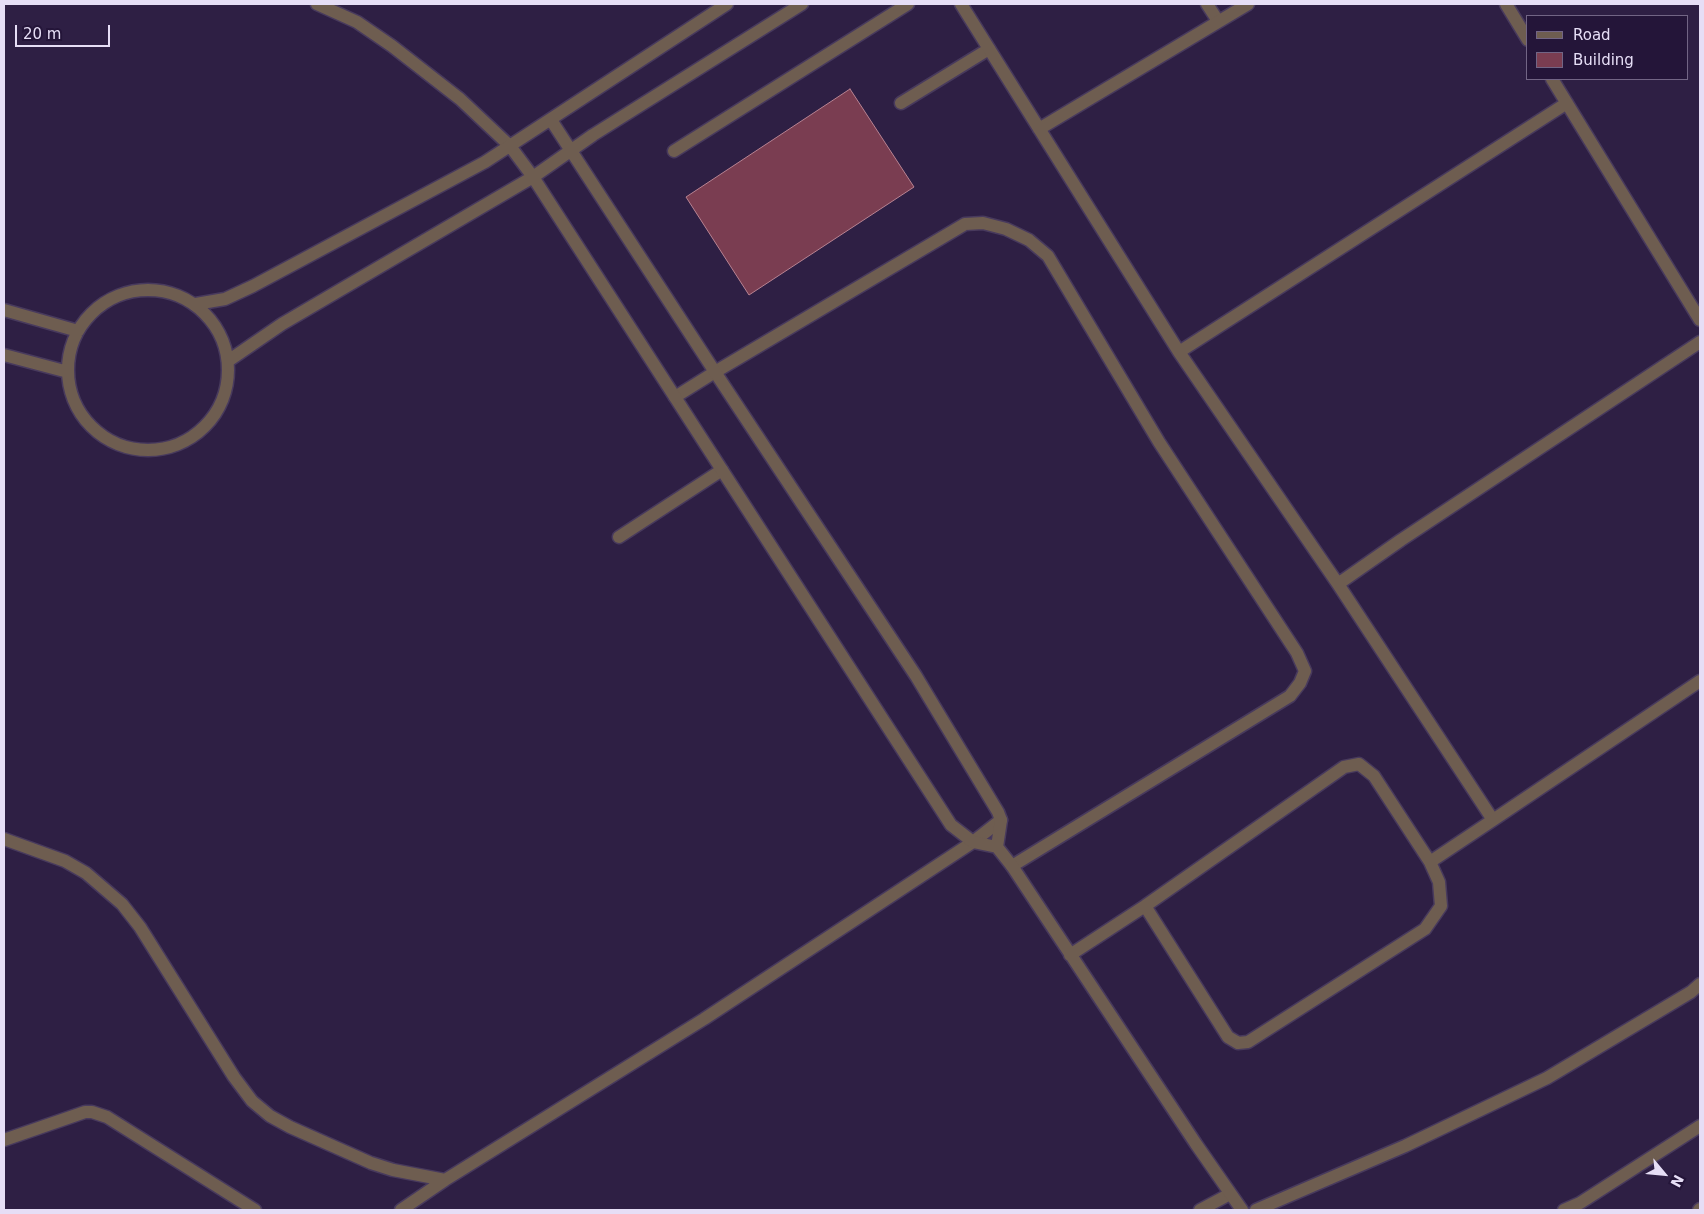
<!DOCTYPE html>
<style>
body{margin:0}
#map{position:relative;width:1704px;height:1214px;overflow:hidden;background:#2e1f44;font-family:"DejaVu Sans",sans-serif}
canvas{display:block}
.frame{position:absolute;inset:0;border:5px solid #e6def6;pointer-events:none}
.legend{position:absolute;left:1526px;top:15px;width:162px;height:65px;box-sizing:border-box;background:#241539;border:1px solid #726585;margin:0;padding:6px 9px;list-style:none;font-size:15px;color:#e6def6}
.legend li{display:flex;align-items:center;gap:10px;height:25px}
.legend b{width:25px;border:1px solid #726585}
.north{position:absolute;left:1639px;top:1149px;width:50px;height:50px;-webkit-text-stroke:4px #241539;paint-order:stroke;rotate:118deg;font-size:14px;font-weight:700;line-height:20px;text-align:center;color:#e6def6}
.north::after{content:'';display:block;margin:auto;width:18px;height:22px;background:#e6def6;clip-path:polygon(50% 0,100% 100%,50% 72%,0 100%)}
.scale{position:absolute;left:15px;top:25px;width:95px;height:22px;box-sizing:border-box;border:2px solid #e6def6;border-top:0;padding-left:6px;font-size:15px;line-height:18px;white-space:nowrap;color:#e6def6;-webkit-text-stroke:4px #241539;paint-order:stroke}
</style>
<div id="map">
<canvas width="1704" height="1214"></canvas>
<div class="frame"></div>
<ul class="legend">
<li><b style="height:6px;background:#6e5d50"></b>Road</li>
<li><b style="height:14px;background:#7a3d51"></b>Building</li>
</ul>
<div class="north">N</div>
<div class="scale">20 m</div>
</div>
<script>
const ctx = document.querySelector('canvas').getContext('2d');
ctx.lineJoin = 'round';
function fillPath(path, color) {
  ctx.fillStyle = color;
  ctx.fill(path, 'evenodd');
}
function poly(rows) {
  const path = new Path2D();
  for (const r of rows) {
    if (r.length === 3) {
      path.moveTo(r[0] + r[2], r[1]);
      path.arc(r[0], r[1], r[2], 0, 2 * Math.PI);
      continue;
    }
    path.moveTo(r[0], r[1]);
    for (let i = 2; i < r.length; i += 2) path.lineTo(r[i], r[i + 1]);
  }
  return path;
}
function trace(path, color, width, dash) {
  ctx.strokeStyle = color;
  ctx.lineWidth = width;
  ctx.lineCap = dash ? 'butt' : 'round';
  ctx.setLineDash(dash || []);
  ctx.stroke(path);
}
const building = poly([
 [850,89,914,187,749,295,686,197,850,89]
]);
fillPath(building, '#7a3d51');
trace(building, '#b88392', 1);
const lane = poly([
 [317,4,357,22,392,46,460,99,510,146],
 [1207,4,1218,21],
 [901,103,989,49],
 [674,151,908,4],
 [675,397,715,372,965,224,983,223,1006,229,1029,240,1048,256,1159,442,1297,653,1305,671,1300,683,1290,696,1012,866],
 [619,537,722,470],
 [4,839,65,861,86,873,122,904,140,927,234,1077,252,1101,270,1116,290,1127,371,1163,393,1170,445,1180],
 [401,1210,445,1180,704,1019,973,842,1001,820],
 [1200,1210,1230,1194],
 [1256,1210,1405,1146,1547,1078,1691,992,1700,984]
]);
const street = poly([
 [961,4,1179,352,1338,584,1493,820,1700,681],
 [1506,4,1528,40],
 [1552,79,1700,320],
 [551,120,715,372,916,676,998,812,1001,820,997,847],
 [1039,129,1248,4],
 [510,146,533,177,951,825,973,842,997,847,1012,866,1196,1144,1242,1210],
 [148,370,80],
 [196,304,225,299,253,286,485,162,727,4],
 [4,310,78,331],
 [1179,352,1567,103],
 [4,355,68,372],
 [228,361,282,324,533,177,593,135,802,4],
 [1338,584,1401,540,1700,342],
 [1145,906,1344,767,1359,764,1374,776,1430,862],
 [1070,955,1145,906,1228,1037,1238,1043,1248,1042,1425,929,1441,906,1439,882,1430,862,1493,820],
 [4,1140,85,1112,92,1112,107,1117,255,1210],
 [1564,1210,1580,1203,1700,1126],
 [1699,1210,1700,1209]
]);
trace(lane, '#483a5d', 15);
trace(street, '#483a5d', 15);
trace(lane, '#6e5d50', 12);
trace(street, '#6e5d50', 12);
</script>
